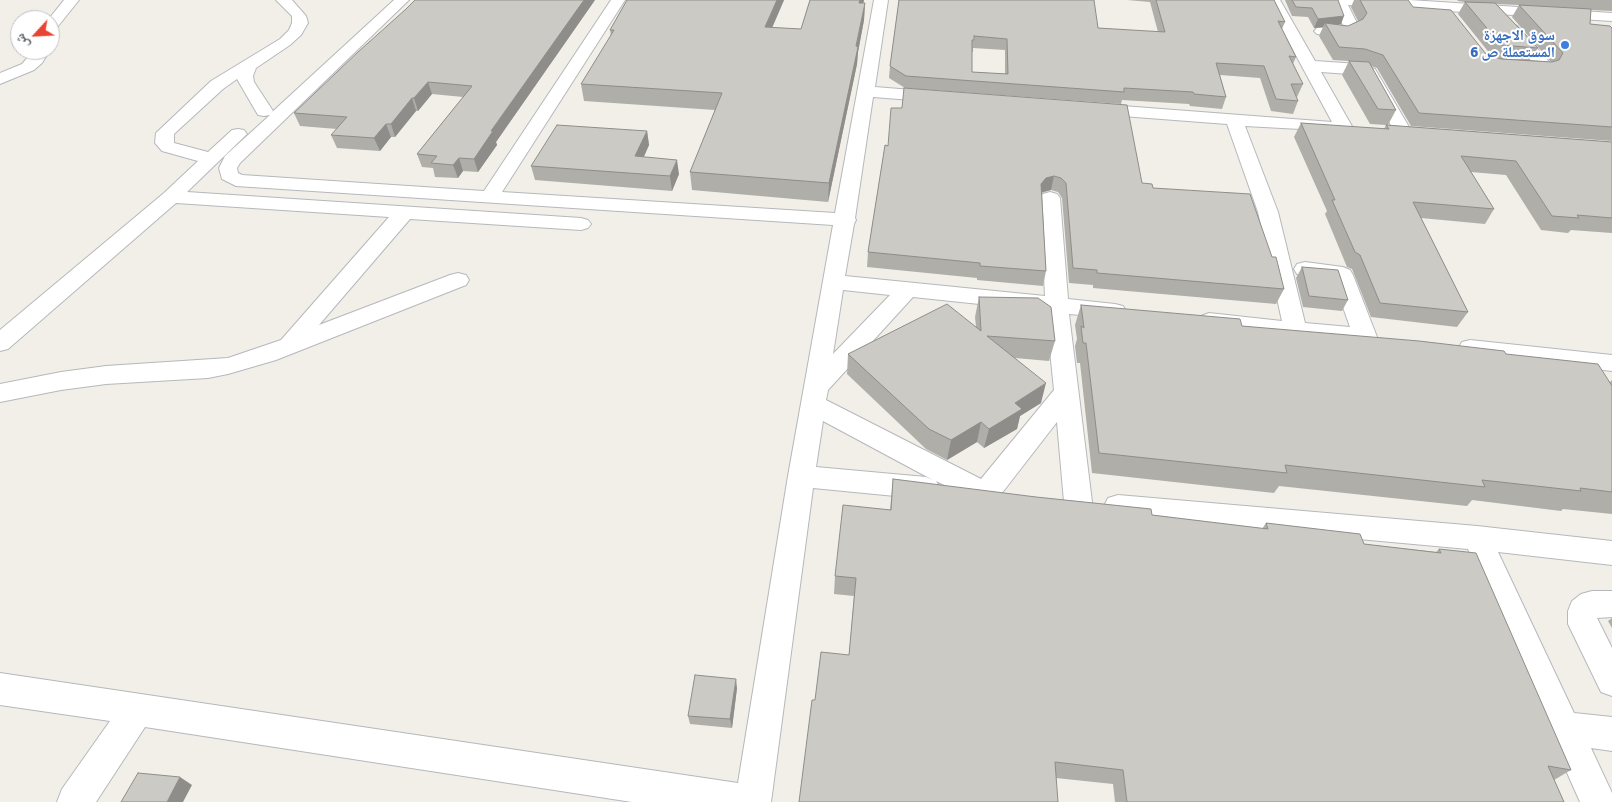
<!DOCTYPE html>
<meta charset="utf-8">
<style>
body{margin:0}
#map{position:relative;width:1612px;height:802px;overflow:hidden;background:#f1efe8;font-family:Signika,"Noto Naskh Arabic",sans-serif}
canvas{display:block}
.north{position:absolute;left:10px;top:10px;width:50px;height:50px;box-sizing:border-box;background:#fff;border:1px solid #bfc1c3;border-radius:50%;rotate:245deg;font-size:14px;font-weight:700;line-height:20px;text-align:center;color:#5f6368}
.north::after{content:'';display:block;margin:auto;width:18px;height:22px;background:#ea4335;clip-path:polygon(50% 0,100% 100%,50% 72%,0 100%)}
</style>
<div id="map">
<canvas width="1612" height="802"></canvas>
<div class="north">ش</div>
</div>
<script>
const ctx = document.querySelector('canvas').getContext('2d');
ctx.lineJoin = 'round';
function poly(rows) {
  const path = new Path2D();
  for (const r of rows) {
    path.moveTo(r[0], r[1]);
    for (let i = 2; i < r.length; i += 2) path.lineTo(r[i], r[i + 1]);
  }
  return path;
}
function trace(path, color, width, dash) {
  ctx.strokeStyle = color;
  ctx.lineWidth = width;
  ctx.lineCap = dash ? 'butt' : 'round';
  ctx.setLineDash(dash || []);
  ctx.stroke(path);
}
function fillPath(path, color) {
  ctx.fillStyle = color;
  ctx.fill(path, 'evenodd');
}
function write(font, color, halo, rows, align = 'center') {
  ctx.font = font + ' Signika,"Noto Naskh Arabic",sans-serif';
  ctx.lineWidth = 4;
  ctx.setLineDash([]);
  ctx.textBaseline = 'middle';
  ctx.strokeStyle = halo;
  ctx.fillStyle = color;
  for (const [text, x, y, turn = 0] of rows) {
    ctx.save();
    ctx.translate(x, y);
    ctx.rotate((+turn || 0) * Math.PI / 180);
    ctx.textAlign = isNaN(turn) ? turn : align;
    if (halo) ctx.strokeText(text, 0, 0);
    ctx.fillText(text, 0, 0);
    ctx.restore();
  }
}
const minor = poly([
 [64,0,79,0,55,30,50,32,50,20,48,20,64,0],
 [276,0,292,0,306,16,308,23,301,35,290,45,256,68,253,76,254,82,273,111,270,114,394,0,409,0,240,163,237,168,238,173,242,175,484,191,611,0,625,0,502,192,835,213,874,0,888,0,875,87,937,92,943,93,945,97,943,101,937,102,873,97,855,218,856,220,854,224,845,276,1045,296,1040,198,1043,194,1050,192,1057,194,1060,198,1068,299,1115,304,1123,306,1126,311,1123,316,1115,318,1069,314,1092,502,1088,510,1078,513,1068,510,1064,502,1057,422,995,502,985,505,936,481,940,488,936,496,926,499,813,488,771,802,632,802,145,727,96,802,57,802,62,789,110,721,0,705,0,673,738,783,788,476,833,225,236,186,222,179,219,168,225,156,270,115,264,116,258,115,237,79,223,89,174,134,174,143,208,152,232,130,238,129,244,130,247,134,187,192,581,218,588,220,591,224,588,228,581,230,410,219,319,325,450,275,458,273,466,275,469,280,466,285,276,360,228,374,208,378,106,384,61,390,0,402,0,384,61,372,106,366,228,358,281,340,389,217,176,203,8,349,0,351,0,330,164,193,198,161,162,151,155,143,156,133,211,81,280,39,289,30,292,23,292,16,276,0],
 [843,290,890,295,833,354,843,290],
 [913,297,1046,311,1054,390,981,479,826,400,828,390,913,297],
 [823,421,933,480,926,477,816,467,823,421],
 [1266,0,1280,0,1315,61,1359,64,1375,69,1412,132,1409,136,1403,137,1397,136,1363,75,1321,72,1353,128,1350,132,1344,133,1337,131,1245,126,1278,212,1305,323,1350,327,1333,279,1297,274,1294,269,1297,264,1305,262,1343,267,1350,270,1353,275,1377,337,1373,343,1365,345,1201,326,1198,321,1201,316,1209,313,1282,321,1258,212,1227,124,1096,114,1090,113,1087,109,1090,105,1096,104,1332,122,1266,0],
 [1331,0,1409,0,1612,13,1612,21,1348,5,1359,27,1356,30,1342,37,1317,34,1314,31,1317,28,1339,27,1343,25,1331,0],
 [1512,24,1517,26,1551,64,1553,67,1551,70,1539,74,1513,70,1511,67,1513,64,1533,64,1504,29,1507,26,1512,24],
 [34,50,50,50,42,63,34,70,0,84,0,73,22,64,34,50],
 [1470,340,1612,355,1612,371,1462,354,1458,348,1462,342,1470,340],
 [1118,495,1477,526,1612,541,1612,565,1498,552,1574,713,1612,717,1612,751,1591,748,1612,793,1612,802,1580,802,1468,549,1118,517,1108,514,1104,506,1108,498,1118,495],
 [1592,591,1612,591,1612,617,1597,618,1612,648,1612,696,1601,692,1568,624,1568,611,1572,601,1581,594,1592,591]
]);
trace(minor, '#b5b8bc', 2);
fillPath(minor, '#fff');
fillPath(poly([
 [595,0,496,142,497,145,478,172,463,171,458,178,435,177,433,168,422,167,417,154,463,97,432,94,418,111,416,111,395,137,391,137,380,151,337,148,331,135,337,129,300,126,294,113],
 [627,0,784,0,772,28,801,29,810,0,864,0,863,3,865,3,864,20,858,52,857,64,828,202,692,190,690,172,715,110,584,101,581,84,611,36,610,30],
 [899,0,1098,28,1158,32,1150,2,1127,0,1274,0,1285,22,1282,29,1296,57,1293,64,1303,84,1297,97,1296,96,1298,101,1293,114,1271,111,1260,78,1220,75,1226,97,1222,109,1190,106,1189,104,1122,100,1121,104,905,88,889,78,890,66],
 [973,48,1005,50,1005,74,972,72,972,52,973,52],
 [1285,0,1338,0,1341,24,1337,25,1348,26,1358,21,1351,7,1354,0,1360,0,1413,7,1486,54,1491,55,1458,14,1465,2,1458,1,1457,0,1612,0,1612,11,1591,10,1590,24,1612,28,1612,141,1411,126,1377,68,1371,66,1396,110,1388,125,1612,142,1612,233,1571,230,1568,233,1541,230,1506,175,1471,172,1494,209,1485,224,1421,218,1468,312,1457,327,1371,317,1352,269,1347,267,1325,214,1327,211,1294,137,1301,123,1384,129,1386,125,1370,124,1342,75,1349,61,1333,60,1319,36,1323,27,1314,28,1308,17,1292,16],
 [1496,4,1519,5,1512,17,1551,62,1530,60,1538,48],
 [647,131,649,145,644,157,679,174,672,191,535,180,531,166],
 [885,145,1142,183,1153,188,1272,257,1284,289,1276,304,1093,288,1093,285,1069,283,1062,198,1058,192,1051,190,1042,193,1046,271,1043,286,977,280,977,278,867,267,868,252],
 [1302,267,1348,300,1342,311,1303,307,1296,278],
 [979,297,1055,341,1049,361,1015,358,1041,403,1020,416,1017,429,984,448,977,442,947,460,926,449,847,374,848,354,976,327,975,317],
 [1081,305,1242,326,1506,354,1610,382,1612,380,1612,514,1563,509,1561,511,1472,500,1467,506,1279,486,1274,493,1092,473,1080,363,1077,363,1075,346,1077,339,1075,325],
 [893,479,1152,515,1262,529,1266,523,1364,544,1436,552,1439,549,1571,770,1554,780,1564,802,1115,802,1113,784,1056,778,815,700,849,655,854,596,834,594,835,576,890,510],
 [1612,618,1612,628,1608,621],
 [737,688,732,728,690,724,688,716]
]), '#afaea9');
fillPath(poly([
 [584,0,595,0,496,142,497,145,478,172,474,159,491,131],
 [777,0,784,0,765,44,765,27],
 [860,0,864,0,859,19,859,3],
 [865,3,864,20,858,52,857,64,828,202,829,183],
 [1344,16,1341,24,1326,26,1325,23,1323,27,1314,28,1318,19],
 [428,82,432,94,418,111,414,98],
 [412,98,416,111,395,137,391,124],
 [386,124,391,137,380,151,374,138],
 [647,131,649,145,637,171,635,156],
 [459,158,463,171,458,178,453,165],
 [677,160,679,174,672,191,670,176],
 [1054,176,1051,190,1042,192,1038,198,1041,184,1046,178],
 [1046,383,1041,403,1020,416,1017,429,984,448,989,429,1015,403],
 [981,422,977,442,947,460,951,440],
 [736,679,737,688,732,728,730,719],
 [180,777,192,785,183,802,167,802]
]), '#8f8d8a');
const building = poly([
 [415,0,584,0,491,131,493,131,474,159,459,158,453,165,431,163,437,156,417,154,472,86,428,82,414,98,412,98,391,124,386,124,374,138,331,135,347,117,294,113,358,52,406,9,415,0],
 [627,0,777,0,765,27,801,29,810,0,860,0,859,3,865,3,856,46,858,47,829,183,690,172,722,93,581,84,614,30,610,30,627,0],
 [899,0,1094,0,1098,28,1165,32,1156,0,1274,0,1285,22,1278,21,1296,57,1289,56,1303,84,1291,84,1298,101,1276,99,1264,66,1216,63,1226,97,1194,94,1193,92,1124,88,1124,92,906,76,890,66,899,0],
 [974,36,1007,39,1008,74,972,72,972,40,974,40,974,36],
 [1292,0,1338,0,1344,16,1318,19,1312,8,1296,7,1292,0],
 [1360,0,1408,0,1413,7,1451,10,1486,54,1501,59,1552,62,1559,60,1563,53,1519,5,1591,9,1590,24,1610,26,1612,28,1612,127,1419,113,1383,55,1365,49,1339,47,1325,23,1348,26,1363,19,1367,13,1360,0],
 [1465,2,1495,3,1538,48,1501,45,1465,2],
 [1349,61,1369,62,1396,110,1378,109,1349,61],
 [904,88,1127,105,1142,183,1152,184,1153,188,1250,194,1272,257,1276,257,1284,289,1097,273,1097,270,1073,268,1066,183,1061,178,1054,176,1046,178,1041,184,1046,271,980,266,980,263,868,252,885,145,888,146,891,108,902,108,904,88],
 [1301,123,1389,129,1386,125,1612,142,1612,218,1577,215,1579,218,1552,216,1516,161,1461,156,1494,209,1413,202,1468,312,1380,303,1360,255,1355,252,1332,200,1335,200,1301,123],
 [557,125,647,131,635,156,677,160,670,176,531,166,557,125],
 [1302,267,1338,270,1348,300,1309,296,1302,267],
 [979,297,1038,298,1051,307,1055,341,987,336,1046,383,1015,403,1022,409,989,429,981,422,951,440,929,429,848,354,947,304,981,331,979,297],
 [1081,305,1240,319,1242,326,1419,341,1504,351,1506,354,1598,364,1612,386,1612,492,1580,488,1581,491,1482,480,1485,487,1285,465,1287,473,1099,453,1086,343,1083,343,1081,326,1084,328,1081,305],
 [893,479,1036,497,1151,509,1152,515,1268,529,1266,523,1360,534,1364,544,1441,553,1439,549,1476,553,1571,770,1548,766,1564,802,1127,802,1123,770,1055,762,1058,802,799,802,812,700,815,700,821,652,849,655,856,578,835,576,843,505,891,510,893,479],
 [695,675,736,679,730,719,688,716,695,675],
 [138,773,180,777,167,802,121,802,138,773]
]);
fillPath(building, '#cccac5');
trace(building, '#8f8d8a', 1);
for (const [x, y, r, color] of [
 [1565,45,5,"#3f7fe0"]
]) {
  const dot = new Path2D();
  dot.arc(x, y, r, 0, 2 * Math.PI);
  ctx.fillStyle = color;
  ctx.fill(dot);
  trace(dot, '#fff', 2);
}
write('bold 15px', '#366cbe', '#fff', [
 ["سوق الاجهزة",1555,36],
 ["المستعملة ص 6",1555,53]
], 'right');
</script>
